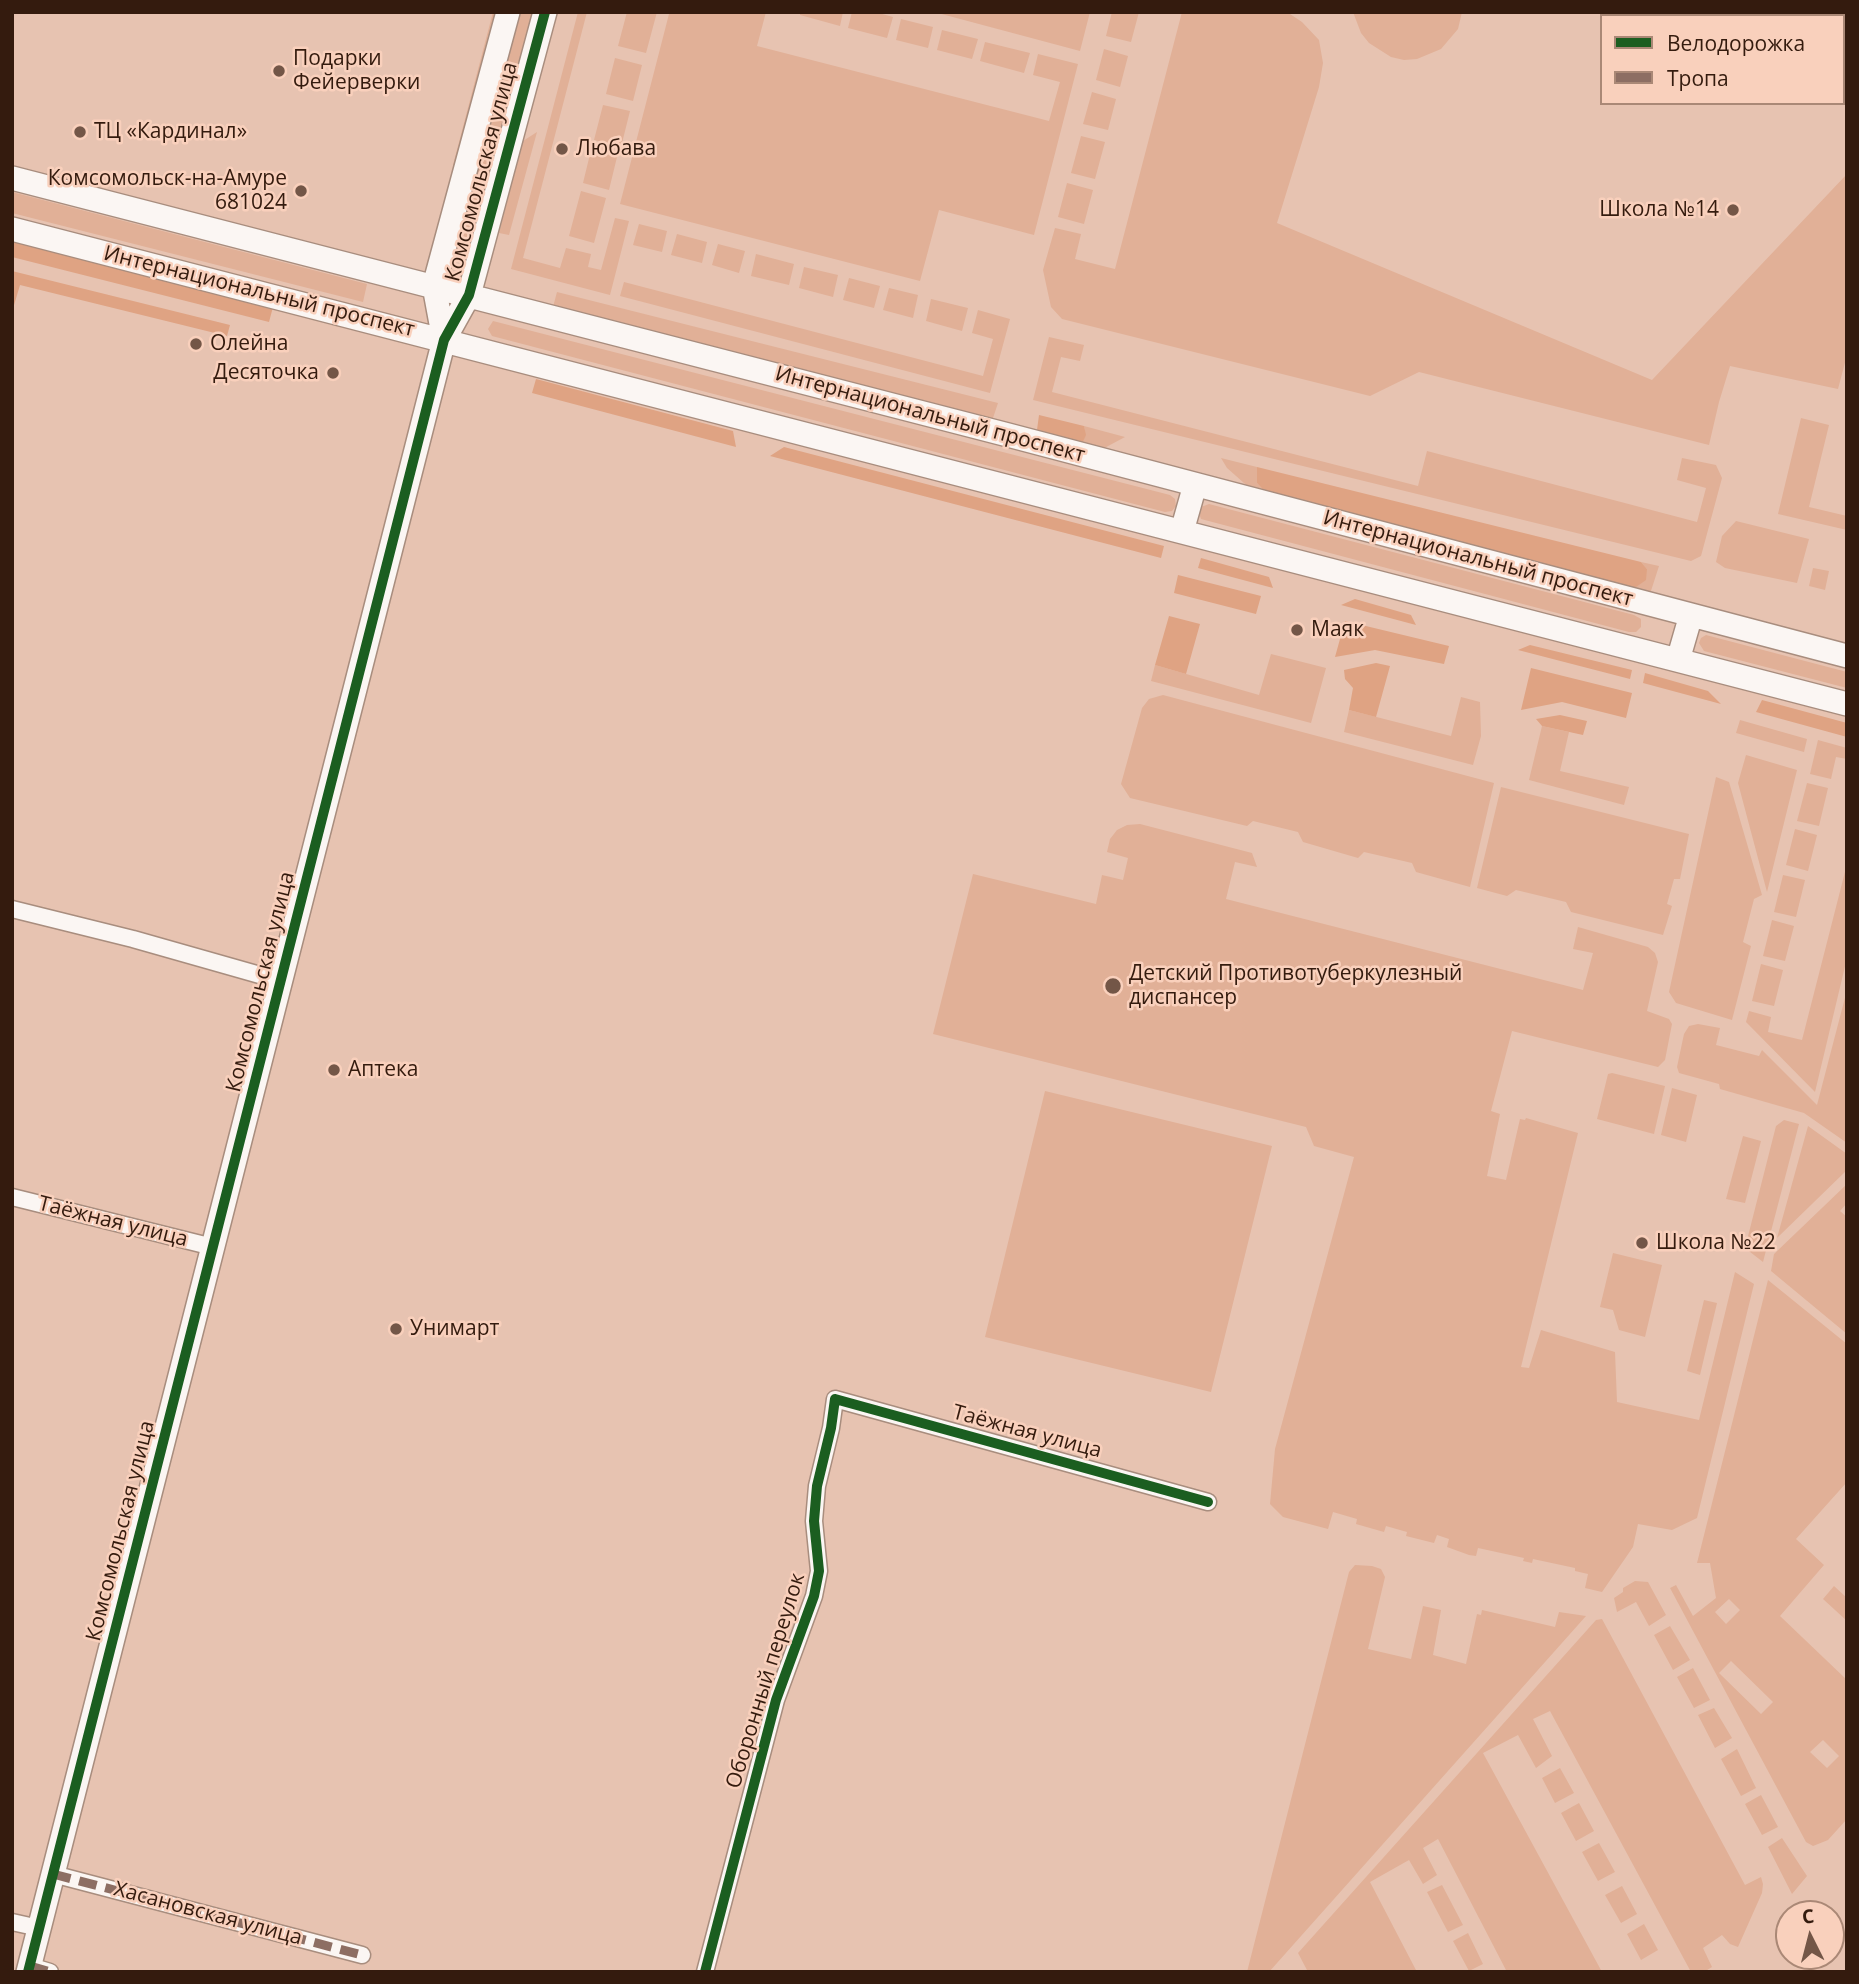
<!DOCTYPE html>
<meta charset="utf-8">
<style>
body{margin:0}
#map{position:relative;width:1859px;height:1984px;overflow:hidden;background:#e7c3b1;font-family:"Open Sans",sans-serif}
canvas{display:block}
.frame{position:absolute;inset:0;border:14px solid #341b0e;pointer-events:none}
.legend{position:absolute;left:1600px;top:14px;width:245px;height:91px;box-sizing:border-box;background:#f9d0bc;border:2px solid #aa8876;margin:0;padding:9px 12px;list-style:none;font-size:21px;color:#341b0e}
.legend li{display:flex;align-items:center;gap:14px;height:35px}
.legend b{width:35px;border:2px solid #aa8876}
.north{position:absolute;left:1775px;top:1900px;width:70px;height:70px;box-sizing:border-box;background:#f9d0bc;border:2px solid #aa8876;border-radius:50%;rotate:354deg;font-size:19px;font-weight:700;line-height:28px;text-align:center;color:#341b0e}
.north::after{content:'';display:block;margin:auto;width:24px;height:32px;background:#735647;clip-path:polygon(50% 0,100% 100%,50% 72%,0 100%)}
</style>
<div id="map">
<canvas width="1859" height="1984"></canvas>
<div class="frame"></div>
<ul class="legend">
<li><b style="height:9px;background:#1b5e20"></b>Велодорожка</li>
<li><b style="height:9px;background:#8d6e63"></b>Тропа</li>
</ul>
<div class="north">С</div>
</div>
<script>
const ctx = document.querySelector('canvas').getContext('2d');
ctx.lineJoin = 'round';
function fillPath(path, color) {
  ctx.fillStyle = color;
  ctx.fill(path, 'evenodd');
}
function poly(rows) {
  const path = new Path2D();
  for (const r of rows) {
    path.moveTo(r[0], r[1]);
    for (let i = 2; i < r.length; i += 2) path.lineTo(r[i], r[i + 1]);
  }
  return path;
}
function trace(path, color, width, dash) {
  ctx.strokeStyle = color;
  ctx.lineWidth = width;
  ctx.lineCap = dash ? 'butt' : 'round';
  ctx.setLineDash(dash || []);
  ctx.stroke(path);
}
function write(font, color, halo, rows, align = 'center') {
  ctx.font = font + ' "Open Sans",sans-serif';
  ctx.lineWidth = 5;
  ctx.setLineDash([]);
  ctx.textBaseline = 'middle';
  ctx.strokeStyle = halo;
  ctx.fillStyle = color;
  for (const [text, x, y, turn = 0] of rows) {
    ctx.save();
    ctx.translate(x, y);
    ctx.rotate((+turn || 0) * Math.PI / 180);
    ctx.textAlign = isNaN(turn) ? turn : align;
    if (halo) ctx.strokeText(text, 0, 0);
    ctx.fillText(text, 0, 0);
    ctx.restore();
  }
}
fillPath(poly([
 [493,12,505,12,463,168,453,165],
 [521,12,536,12,471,245,459,241],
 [578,12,587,12,523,258,560,268,566,248,591,254,588,267,601,270,615,218,629,221,610,295,511,269],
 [627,12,657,12,646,53,618,46],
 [671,12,766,12,757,46,1049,121,1060,82,1033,75,1038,54,1078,64,1034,235,939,210,920,281,620,204,669,14],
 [800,12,843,12,840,26,800,15],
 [852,12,875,12,893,17,887,38,848,28],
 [934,12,1090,12,1080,51],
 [1112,12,1139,12,1131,42,1106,36],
 [1182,12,1287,12,1302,22,1319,40,1323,63,1319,87,1277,223,1652,380,1847,174,1847,355,1838,389,1730,366,1719,402,1709,445,1419,372,1370,396,1062,319,1051,307,1043,270,1055,228,1081,234,1075,259,1115,269],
 [1353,12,1462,12,1458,29,1441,49,1417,59,1404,60,1391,57,1369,43,1361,33],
 [1773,12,1847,12,1847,77,1843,74,1843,16,1777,16],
 [901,19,933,27,928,48,896,40],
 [942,30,978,39,972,59,937,50],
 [985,42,1030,53,1024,73,980,61],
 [1104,49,1128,56,1120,87,1096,80],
 [615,58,642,65,633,101,606,94],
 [1092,92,1116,99,1108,130,1083,124],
 [603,105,630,111,621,147,594,140],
 [537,132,509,235,499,233,523,141],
 [1081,136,1105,142,1095,179,1071,173],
 [591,150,617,157,609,190,583,183],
 [1067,183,1093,190,1084,224,1058,217],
 [581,191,606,198,594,243,569,236],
 [12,192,367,284,363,302,12,213],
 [639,224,667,231,662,252,633,245],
 [677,234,707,242,702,263,671,255],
 [718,244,745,251,739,273,712,265],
 [756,254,794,264,789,285,751,276],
 [804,267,838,275,833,297,799,288],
 [849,278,880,286,874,308,843,300],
 [624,282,983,376,993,339,972,333,978,310,1010,319,990,393,620,296],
 [889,288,918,295,913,318,883,310],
 [557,292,998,403,993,418,980,424,553,307],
 [931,299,968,308,962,331,926,321],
 [493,321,1170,495,1175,499,1176,506,1172,511,1165,512,492,336,488,329],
 [1049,337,1084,345,1080,361,1061,357,1052,392,1418,486,1427,451,1697,522,1706,488,1677,480,1682,458,1716,465,1722,478,1701,556,1691,561,1033,400],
 [1801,418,1829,425,1809,507,1847,516,1847,530,1778,514],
 [1084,426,1125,437,1095,453,1082,444,1085,435],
 [1221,458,1257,467,1257,483,1269,496,1253,491,1227,468],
 [1209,504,1634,615,1641,619,1641,627,1636,632,1629,632,1201,519,1199,513,1201,507],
 [1736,521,1809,539,1797,583,1725,568,1716,562,1722,536],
 [1641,562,1659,566,1650,594,1619,587,1647,569],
 [1813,568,1829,571,1825,590,1809,586],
 [1706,635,1847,672,1847,688,1704,651,1699,643,1701,638],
 [1271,654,1326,668,1311,723,1151,681,1155,665,1259,695],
 [1163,695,1494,783,1470,887,1416,872,1412,863,1364,852,1358,858,1303,842,1298,832,1253,821,1247,826,1130,798,1121,784,1142,708,1149,699],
 [1461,697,1480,702,1481,736,1473,765,1344,732,1349,710,1451,736],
 [1740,720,1807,739,1804,752,1736,733],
 [1542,726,1569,732,1560,771,1629,787,1624,805,1529,780],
 [1818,740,1847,748,1847,759,1836,757,1831,779,1810,774],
 [1746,755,1797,770,1767,892,1738,783],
 [1716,777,1729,782,1762,895,1754,899,1743,942,1751,946,1732,1020,1676,1003,1669,992],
 [1807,783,1828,788,1819,826,1797,821],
 [1501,787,1689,834,1680,879,1674,879,1667,904,1672,906,1663,935,1571,912,1566,902,1516,890,1507,896,1477,888],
 [1140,824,1252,853,1257,867,1235,862,1226,899,1583,990,1593,953,1573,949,1578,927,1648,947,1655,953,1658,962,1647,1011,1669,1019,1672,1024,1665,1060,1658,1067,1512,1031,1491,1111,1500,1114,1487,1176,1506,1180,1520,1119,1525,1120,1526,1118,1578,1133,1521,1367,1529,1368,1541,1330,1615,1352,1617,1402,1699,1420,1735,1272,1754,1284,1697,1518,1672,1530,1638,1524,1633,1547,1602,1592,1585,1588,1588,1574,1575,1571,1575,1568,1533,1559,1532,1563,1523,1561,1524,1558,1478,1548,1476,1556,1469,1555,1447,1547,1449,1539,1437,1535,1434,1543,1406,1536,1407,1532,1386,1526,1384,1532,1356,1524,1357,1519,1333,1512,1328,1529,1283,1517,1270,1504,1275,1449,1354,1157,1314,1146,1306,1127,933,1034,973,874,1096,904,1102,875,1123,880,1128,858,1107,852,1110,839,1117,830,1127,825],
 [1795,829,1817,835,1808,871,1786,865],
 [1847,864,1847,958,1815,1092,1746,1022,1749,1011,1771,1017,1768,1032,1802,1040],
 [1783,875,1805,880,1796,917,1774,912],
 [1772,920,1794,926,1785,961,1763,956],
 [1761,964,1783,970,1774,1006,1752,1001],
 [1847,990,1847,1143,1804,1113,1720,1089,1719,1084,1679,1073,1677,1067,1684,1034,1689,1026,1698,1024,1720,1028,1716,1045,1759,1056,1762,1050,1817,1105],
 [1612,1073,1665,1086,1654,1134,1597,1119,1608,1074],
 [1672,1088,1697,1095,1686,1142,1661,1135],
 [1045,1091,1272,1146,1211,1392,985,1337],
 [1784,1120,1799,1124,1763,1262,1745,1248,1776,1126],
 [1808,1126,1847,1154,1847,1170,1777,1238],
 [1743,1136,1761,1141,1745,1203,1726,1199],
 [1847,1184,1847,1203,1840,1211,1847,1217,1847,1334,1771,1271,1774,1254],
 [1613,1253,1662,1265,1645,1337,1619,1330,1613,1310,1600,1307],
 [1768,1280,1847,1344,1847,1482,1796,1539,1824,1565,1780,1616,1847,1680,1847,1819,1828,1840,1813,1846,1806,1842,1670,1588,1676,1585,1693,1616,1716,1598,1710,1563,1697,1563],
 [1729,1599,1740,1610,1726,1624,1715,1612],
 [1731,1661,1773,1702,1761,1714,1719,1673],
 [1823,1740,1839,1756,1827,1768,1810,1752],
 [1704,1300,1717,1303,1700,1375,1687,1371],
 [1355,1565,1372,1566,1381,1569,1385,1577,1368,1649,1411,1659,1423,1606,1441,1610,1433,1655,1466,1664,1477,1614,1481,1615,1482,1610,1555,1627,1559,1612,1586,1616,1269,1972,1247,1972,1349,1572],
 [1635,1581,1648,1582,1666,1615,1649,1626,1636,1602,1617,1612,1614,1598,1623,1592,1623,1588],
 [1834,1586,1847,1598,1847,1621,1823,1599],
 [1602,1619,1745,1885,1761,1877,1763,1884,1762,1893,1738,1947,1730,1944,1722,1935,1703,1948,1712,1967,1704,1972,1691,1972,1550,1711,1533,1719,1552,1756,1536,1768,1518,1735,1483,1753,1602,1972,1507,1972,1438,1839,1423,1848,1437,1875,1423,1884,1409,1860,1370,1882,1417,1972,1308,1972,1298,1953,1596,1620],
 [1670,1626,1690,1660,1673,1670,1654,1635],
 [1693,1668,1710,1700,1694,1708,1677,1677],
 [1714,1708,1732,1738,1715,1748,1698,1715],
 [1737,1749,1756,1788,1741,1796,1721,1759],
 [1560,1768,1574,1793,1555,1803,1542,1778],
 [1761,1795,1778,1827,1762,1835,1745,1804],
 [1579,1803,1594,1831,1576,1841,1561,1813],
 [1782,1838,1807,1876,1792,1894,1768,1847],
 [1599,1843,1615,1872,1598,1881,1582,1852],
 [1442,1885,1463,1925,1448,1932,1427,1892],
 [1622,1886,1637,1914,1621,1923,1605,1895],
 [1644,1924,1658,1950,1641,1960,1627,1934],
 [1468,1933,1483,1964,1469,1971,1453,1941]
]), '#e1b097');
fillPath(poly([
 [12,240,273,307,269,322,12,257],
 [12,271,230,325,227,336,20,285,12,312],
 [536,379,733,431,736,447,532,393],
 [1039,415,1084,426,1086,435,1082,444,1043,439,1037,430],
 [784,447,1164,546,1161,558,770,456],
 [1257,467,1641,562,1647,569,1646,580,1636,587,1619,587,1269,496,1257,483],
 [1201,558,1269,577,1273,588,1198,568],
 [1178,575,1261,596,1256,614,1174,593],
 [1355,599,1411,615,1416,625,1341,605],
 [1169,616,1200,624,1186,674,1155,665],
 [1345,621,1449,646,1444,664,1375,650,1335,657],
 [1530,645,1632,670,1630,679,1518,650],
 [1376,663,1390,666,1376,717,1349,710,1353,688,1345,679,1344,670],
 [1531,668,1632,693,1626,718,1562,702,1521,710],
 [1645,673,1708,691,1721,704,1643,683],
 [1762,700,1847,723,1847,737,1756,712],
 [1560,715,1587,721,1583,735,1542,726,1536,719]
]), '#dfa383');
const street = poly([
 [12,909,133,939,281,981],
 [12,1197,213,1247],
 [53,1874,362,1955],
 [12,1922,39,1928],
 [30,1966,50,1972],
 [705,1972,776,1700,814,1596,819,1571,814,1521,817,1486,831,1428,835,1399,1208,1502]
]);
const secondary = poly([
 [12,178,1008,435,1847,656],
 [12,229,1847,704],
 [444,340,434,286,508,12],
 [1182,531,1195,485],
 [1678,660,1691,615],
 [28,1972,444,340,469,295,545,12]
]);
trace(street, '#a88d7e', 19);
trace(secondary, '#a88d7e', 26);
trace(street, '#fbf6f3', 16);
trace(secondary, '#fbf6f3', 23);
trace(poly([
 [53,1874,362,1955],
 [30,1966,50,1972]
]), '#8d6e63', 9, [18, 9]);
trace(poly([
 [28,1972,444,340,469,295,545,12],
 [705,1972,776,1700,814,1596,819,1571,814,1521,817,1486,831,1428,835,1399,1208,1502]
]), '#1b5e20', 10);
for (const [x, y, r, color] of [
 [279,71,7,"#735647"],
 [80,132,7,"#735647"],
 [562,149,7,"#735647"],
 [301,191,7,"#735647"],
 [1733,210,7,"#735647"],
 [196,344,7,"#735647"],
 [333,373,7,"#735647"],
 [1297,630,7,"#735647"],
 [1113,986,9,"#735647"],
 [334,1070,7,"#735647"],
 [1642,1243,7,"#735647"],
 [396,1329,7,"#735647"]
]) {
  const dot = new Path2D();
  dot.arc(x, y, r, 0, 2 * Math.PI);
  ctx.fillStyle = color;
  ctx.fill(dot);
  trace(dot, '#f9d0bc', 2.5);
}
write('21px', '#341b0e', '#f9d0bc', [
 ["Подарки",293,59],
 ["Фейерверки",293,83],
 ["ТЦ «Кардинал»",94,132],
 ["Любава",576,149],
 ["Комсомольск-на-Амуре",287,179,"right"],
 ["681024",287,203,"right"],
 ["Школа №14",1719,210,"right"],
 ["Олейна",210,344],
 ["Десяточка",319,373,"right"],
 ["Маяк",1311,630],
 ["Детский Противотуберкулезный",1129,974],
 ["диспансер",1129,998],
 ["Аптека",348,1070],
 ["Школа №22",1656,1243],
 ["Унимарт",410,1329]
], 'left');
write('21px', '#341b0e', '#f9d0bc', [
 ["Комсомольская улица",482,172,-75],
 ["Интернациональный проспект",259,292,14],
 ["Интернациональный проспект",930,415,15],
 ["Интернациональный проспект",1478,559,15],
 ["Комсомольская улица",261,982,-76],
 ["Таёжная улица",113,1222,14],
 ["Таёжная улица",1027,1432,15],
 ["Комсомольская улица",121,1531,-76],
 ["Оборонный переулок",766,1681,-73],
 ["Хасановская улица",208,1914,15]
]);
</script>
